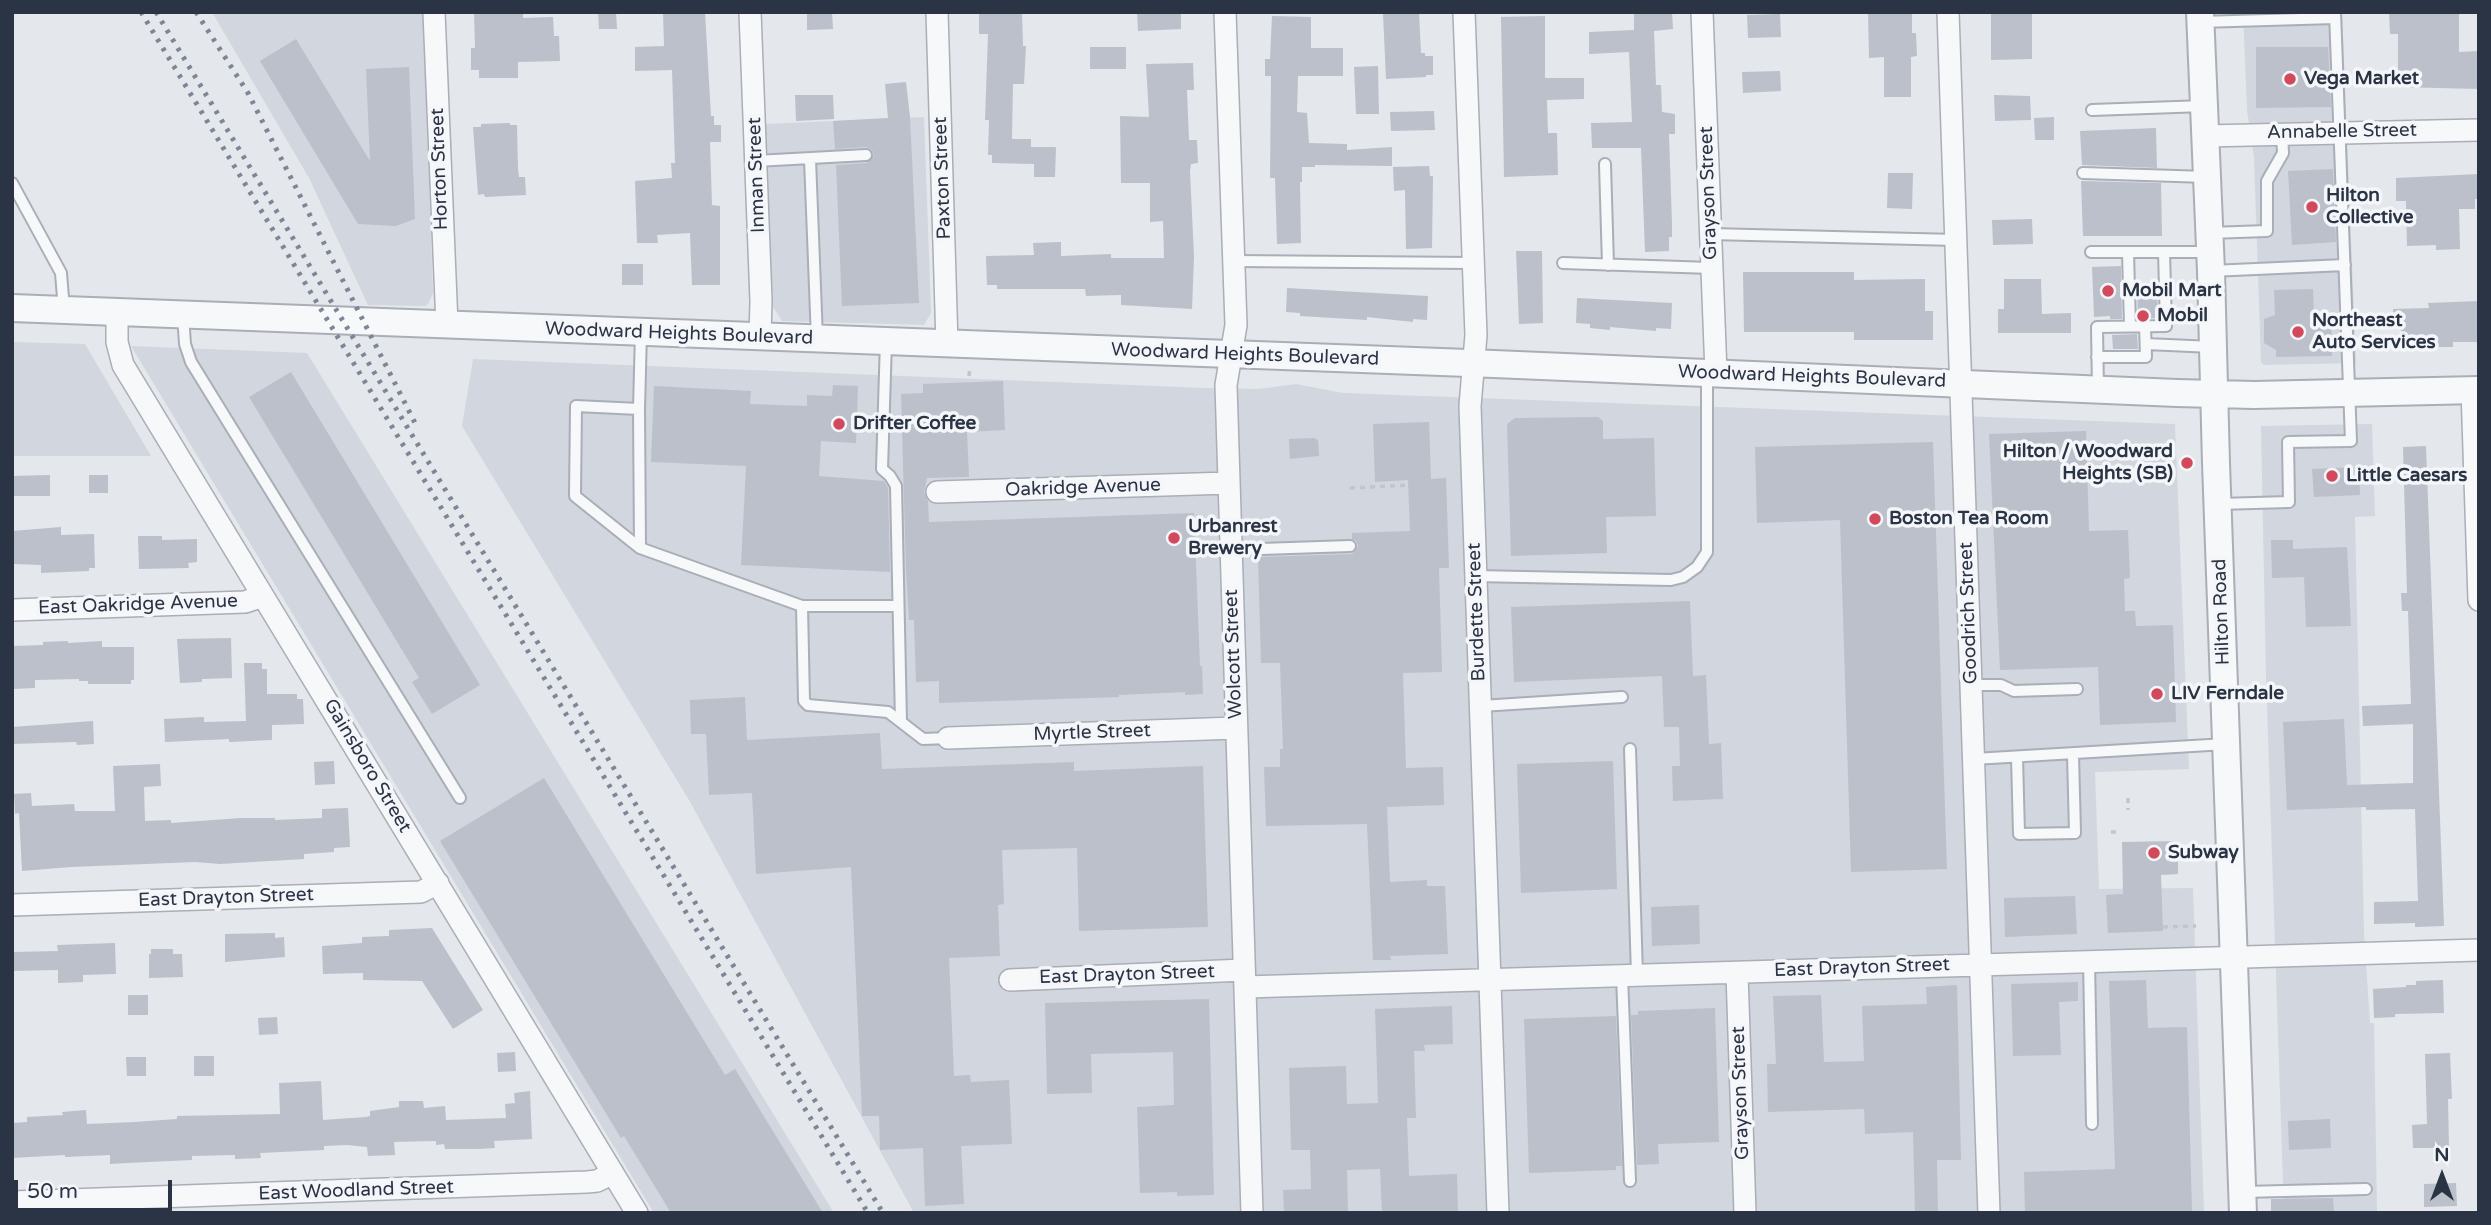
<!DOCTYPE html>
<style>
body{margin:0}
#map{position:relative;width:2491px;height:1225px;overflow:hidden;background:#e4e7ec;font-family:"Varela Round",sans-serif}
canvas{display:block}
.frame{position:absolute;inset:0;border:14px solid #2b3445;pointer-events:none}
.north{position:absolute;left:2407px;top:1141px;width:70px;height:70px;-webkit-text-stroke:5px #f4f6f9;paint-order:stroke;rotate:0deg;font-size:19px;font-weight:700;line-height:28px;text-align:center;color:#2b3445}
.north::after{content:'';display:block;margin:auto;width:24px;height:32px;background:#2b3445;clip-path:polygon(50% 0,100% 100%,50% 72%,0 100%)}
.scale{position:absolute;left:14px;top:1180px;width:158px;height:32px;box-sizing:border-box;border:4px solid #2b3445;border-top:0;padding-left:9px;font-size:21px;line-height:24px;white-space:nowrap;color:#2b3445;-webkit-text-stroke:5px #f4f6f9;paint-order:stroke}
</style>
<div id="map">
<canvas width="2491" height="1225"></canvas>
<div class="frame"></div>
<div class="north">N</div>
<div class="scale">50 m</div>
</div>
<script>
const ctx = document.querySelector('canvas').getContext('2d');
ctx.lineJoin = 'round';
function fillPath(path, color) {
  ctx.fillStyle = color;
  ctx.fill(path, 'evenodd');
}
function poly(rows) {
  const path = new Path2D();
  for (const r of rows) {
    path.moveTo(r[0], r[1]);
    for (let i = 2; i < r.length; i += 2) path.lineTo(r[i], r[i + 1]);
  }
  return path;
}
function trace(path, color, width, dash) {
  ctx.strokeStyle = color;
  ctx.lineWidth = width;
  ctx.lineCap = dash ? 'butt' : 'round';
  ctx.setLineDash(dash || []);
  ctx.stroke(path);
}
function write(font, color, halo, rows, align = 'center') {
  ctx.font = font + ' "Varela Round",sans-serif';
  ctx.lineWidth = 7;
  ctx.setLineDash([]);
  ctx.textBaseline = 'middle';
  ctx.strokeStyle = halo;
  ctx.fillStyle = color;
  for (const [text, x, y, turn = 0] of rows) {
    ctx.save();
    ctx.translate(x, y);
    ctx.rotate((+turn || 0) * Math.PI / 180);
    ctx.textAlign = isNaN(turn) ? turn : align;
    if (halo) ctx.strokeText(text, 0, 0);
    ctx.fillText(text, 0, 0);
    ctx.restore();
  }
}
fillPath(poly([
 [212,12,423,12,433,293,428,304,425,306,368,305,309,178],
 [2243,12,2342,12,2356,363,2264,365,2261,362,2254,157,2247,110],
 [924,117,931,313,924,325,782,321,773,307,767,285,765,124],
 [12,342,85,344,151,456,12,456],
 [131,346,307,353,834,1213,654,1213],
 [473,359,1206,388,1259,389,1296,384,1343,393,2175,424,2189,769,2095,772,2099,889,2193,888,2204,1213,914,1213,689,800,462,426],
 [2372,424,2375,516,2355,517,2364,933,2370,1023,2374,1023,2377,1213,2284,1213,2266,676,2261,426]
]), '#d2d6de');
fillPath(poly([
 [474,12,523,12,523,18,553,17,554,36,559,36,560,61,518,62,518,78,479,78,479,70,471,70,471,48,475,48],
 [598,12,616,12,617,29,599,29],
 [663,12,705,12,711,116,714,116,714,125,721,125,721,142,710,142,712,205,720,206,720,285,692,285,690,233,657,235,658,243,637,243,635,181,672,178,671,163,675,163,672,70,635,71,635,47,664,46],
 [807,12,832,12,833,29,807,30],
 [979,12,1022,12,1023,46,1026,46,1024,84,1013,84,1012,139,1031,139,1031,147,1056,147,1055,177,1034,177,1034,164,992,163,992,155,988,155,989,120,985,120,988,34,979,34],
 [1137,12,1181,12,1181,29,1138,31],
 [1419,12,1421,53,1425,53,1425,56,1433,56,1433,75,1426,75,1426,77,1386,79,1383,14],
 [1634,12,1672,12,1673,29,1654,31,1656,85,1661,85,1662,112,1675,114,1675,134,1669,134,1672,224,1672,237,1669,237,1669,251,1645,252,1641,148,1592,148,1591,123,1632,122,1629,52,1589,54,1589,32,1634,30],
 [1868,12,1912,12,1912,33,1916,33,1917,56,1911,57,1911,97,1884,97,1884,57,1869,58],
 [1991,12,2032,12,2032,59,1991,60],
 [2389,12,2459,12,2459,52,2479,51,2479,89,2398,87,2398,34,2390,34],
 [1780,14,1781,37,1748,38,1747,15],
 [1272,16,1311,17,1311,48,1343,48,1343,76,1298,76,1297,112,1307,113,1309,143,1347,144,1347,150,1392,147,1392,166,1315,165,1315,167,1302,167,1302,182,1300,182,1301,243,1277,244,1275,178,1270,178,1271,76,1265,76,1265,59,1270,59],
 [1545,16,1545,78,1584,78,1584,99,1547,100,1548,133,1557,133,1558,175,1504,177,1501,17],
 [296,39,370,161,366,69,409,67,415,219,396,226,358,224,260,61],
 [1090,47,1126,47,1126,69,1090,69],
 [2256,47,2328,47,2331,107,2256,108],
 [1193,63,1194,90,1187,90,1189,140,1197,140,1198,163,1191,164,1190,171,1194,257,1192,309,1121,305,1121,295,1086,296,1085,289,997,289,997,285,987,285,986,256,1034,255,1033,243,1061,242,1061,256,1111,254,1111,258,1164,258,1163,221,1150,222,1150,183,1121,183,1120,116,1149,117,1146,64],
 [1378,66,1379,114,1356,114,1354,67],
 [1780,71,1781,91,1743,93,1742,72],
 [906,82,910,117,919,303,842,306,836,165,867,163,874,155,872,150,866,147,835,149,833,121,888,118,885,84],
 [795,95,833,95,834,119,796,121],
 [1994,95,2030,96,2031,120,1995,121],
 [1434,111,1435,130,1391,131,1390,112],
 [2054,117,2054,140,2035,140,2034,118],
 [510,123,510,125,517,125,518,169,519,177,525,177,526,195,485,197,484,194,478,195,473,127,481,127,481,124],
 [2156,128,2157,168,2082,165,2080,131],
 [1429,166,1430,176,1433,176,1432,248,1406,249,1405,190,1394,191,1393,167],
 [2333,169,2336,242,2292,245,2288,171],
 [1888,173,1913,173,1912,209,1887,208],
 [2479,174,2479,199,2475,199,2475,209,2459,209,2460,249,2436,250,2436,245,2407,246,2406,201,2396,201,2396,178],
 [2081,181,2161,183,2162,236,2083,236],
 [2032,219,2033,244,1993,245,1992,220],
 [1516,251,1542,251,1543,323,1519,324],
 [622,264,643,264,643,285,622,285],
 [2121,266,2122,319,2110,319,2110,316,2094,317,2092,267],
 [1743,272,1854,272,1854,280,1925,279,1925,311,1933,311,1933,340,1854,340,1854,332,1744,332],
 [2004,279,2041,279,2042,314,2071,313,2071,333,1998,333,1998,309,2004,309],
 [2157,282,2158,318,2138,319,2137,283],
 [1287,288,1428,296,1427,320,1413,319,1413,322,1367,317,1367,320,1300,316,1300,313,1286,312],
 [2313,289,2314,317,2331,317,2332,356,2276,357,2276,350,2264,343,2264,319,2275,315,2274,290],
 [1577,298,1672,303,1671,329,1656,328,1656,331,1610,327,1610,330,1590,328,1590,324,1576,323],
 [2479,301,2479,342,2453,342,2453,347,2437,347,2437,345,2402,345,2401,328,2393,328,2393,309,2429,308,2428,303],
 [2137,334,2138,349,2113,349,2112,335],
 [291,372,480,685,432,714,412,682,419,678,249,397],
 [1003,381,1005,430,967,432,969,477,927,478,924,492,928,501,929,522,1194,513,1200,666,1202,666,1203,694,1185,695,1185,692,1119,695,1119,697,939,703,939,681,916,682,914,620,909,620,906,572,901,394,923,393,923,384],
 [833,385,858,386,856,443,821,441,819,476,884,481,888,488,890,572,741,565,746,466,651,462,654,386,751,391,750,404,807,406,807,395,832,396],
 [1598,417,1603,421,1603,439,1654,438,1656,516,1606,517,1607,553,1511,556,1507,424,1515,418],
 [1429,422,1431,479,1446,478,1449,568,1439,568,1442,672,1403,673,1406,768,1443,767,1444,805,1387,807,1390,882,1427,880,1427,886,1445,886,1448,954,1390,956,1391,960,1373,960,1367,824,1266,826,1264,767,1280,767,1280,749,1283,749,1280,663,1261,663,1258,557,1352,554,1358,546,1356,541,1352,539,1352,533,1410,531,1408,480,1375,482,1373,424],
 [2086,431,2089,531,2128,530,2130,578,2124,579,2125,611,2135,611,2136,626,2173,625,2176,722,2100,725,2098,667,2000,670,1989,434],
 [1314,438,1318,440,1319,456,1290,459,1289,439],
 [1933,442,1947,869,1851,872,1840,520,1757,523,1755,447],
 [2426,446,2444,926,2415,927,2415,923,2374,924,2374,902,2418,901,2415,809,2366,810,2366,807,2287,810,2283,722,2344,719,2347,785,2413,783,2413,724,2363,726,2362,706,2411,704,2408,611,2402,611,2401,593,2407,593,2403,447],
 [2359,467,2360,495,2314,497,2312,469],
 [50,475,50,496,12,496,12,476],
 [89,475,108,475,108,493,89,493],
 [61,527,61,535,94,534,95,568,89,568,89,571,41,573,41,565,12,564,12,531],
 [138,536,162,536,162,540,197,539,197,562,188,563,189,568,139,569],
 [2271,540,2293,540,2293,549,2347,547,2351,626,2306,627,2304,577,2272,578],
 [1690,601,1693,676,1706,675,1709,744,1721,743,1723,799,1673,801,1672,766,1680,766,1679,727,1664,727,1662,676,1514,682,1511,607],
 [231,638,232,678,202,679,202,682,180,683,177,639],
 [68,641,68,643,102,641,102,647,134,647,134,680,131,680,131,684,88,684,88,681,79,681,79,679,35,680,35,688,13,689,12,646,43,645,43,642],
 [244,663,262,663,262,669,267,669,267,694,297,694,297,699,303,699,304,724,272,725,272,740,229,742,229,739,165,742,164,719,204,717,204,722,246,721],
 [745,697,747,740,880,733,882,769,1074,762,1074,771,1203,766,1208,927,1079,931,1077,848,1002,850,1004,904,998,905,1000,956,949,958,954,1076,970,1075,971,1082,1009,1080,1012,1144,961,1146,964,1204,925,1206,923,1148,880,1150,879,1116,862,1116,851,867,756,874,752,793,709,795,706,734,691,734,690,700],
 [93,721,94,744,77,745,76,742,12,744,12,727],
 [334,761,335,784,315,785,314,762],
 [1613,761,1617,889,1521,893,1517,764],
 [160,764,161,786,144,787,145,821,171,820,171,823,241,818,275,818,275,820,322,818,322,809,348,808,350,847,334,848,334,852,304,854,304,859,220,864,195,862,71,867,22,871,19,813,15,814,14,794,31,793,32,806,74,804,75,811,115,811,113,766],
 [544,778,725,1075,735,1069,823,1213,671,1213,624,1136,621,1138,440,841],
 [2178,841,2178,874,2161,875,2163,931,2108,933,2106,895,2123,894,2122,842],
 [2075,896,2077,934,2005,937,2004,898],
 [1699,905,1700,944,1652,946,1651,907],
 [432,928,483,1010,453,1029,422,981,363,980,363,973,323,974,322,946,362,943,362,937,389,936,389,930],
 [275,933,275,938,284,937,285,957,225,962,225,934],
 [115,943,116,974,83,975,83,982,58,983,58,970,12,971,12,952,58,951,57,945],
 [151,949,173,949,173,954,182,954,183,977,149,978,149,954,151,954],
 [2146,980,2148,1028,2187,1027,2192,1211,2025,1213,2024,1172,2115,1169,2109,981],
 [2443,980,2444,1013,2395,1014,2395,1017,2374,1018,2373,989,2406,987,2406,985,2416,985,2416,981],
 [2078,982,2078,1001,2059,1002,2061,1055,2013,1056,2011,984],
 [1957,985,1961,1160,1937,1160,1938,1213,1915,1213,1913,1132,1865,1134,1864,1109,1768,1112,1767,1064,1776,1064,1773,996,1821,995,1824,1062,1864,1061,1862,1006,1927,1004,1926,987],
 [128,995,148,995,148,1015,128,1015],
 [1209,999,1214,1195,1177,1196,1177,1192,1140,1193,1137,1107,1174,1105,1173,1052,1091,1054,1092,1093,1047,1094,1045,1003],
 [1452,1006,1453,1044,1424,1045,1425,1051,1414,1051,1416,1118,1407,1118,1409,1176,1457,1174,1458,1213,1382,1213,1380,1169,1347,1170,1348,1213,1284,1213,1283,1190,1311,1189,1310,1150,1291,1150,1289,1068,1346,1066,1347,1104,1378,1103,1375,1009],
 [1715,1008,1719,1142,1658,1144,1659,1164,1637,1165,1631,1015,1638,1015,1638,1011],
 [1616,1016,1622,1166,1616,1166,1616,1170,1529,1173,1524,1019],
 [277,1017,278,1034,259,1035,258,1018],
 [515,1052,516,1071,498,1072,497,1053],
 [2450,1053,2452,1099,2448,1099,2449,1148,2413,1148,2412,1125,2427,1124,2425,1054],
 [194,1056,214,1056,214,1076,194,1076],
 [126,1057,146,1057,146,1076,127,1076],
 [321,1081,323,1120,366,1117,370,1116,370,1111,399,1107,399,1101,423,1101,424,1108,445,1106,446,1120,506,1118,505,1104,515,1103,514,1093,530,1091,532,1139,494,1141,495,1148,479,1149,445,1149,444,1144,436,1145,436,1141,394,1142,395,1155,368,1156,367,1147,347,1145,324,1146,324,1150,260,1153,261,1158,235,1159,235,1155,192,1156,192,1160,127,1163,110,1164,110,1155,65,1157,65,1155,12,1158,12,1123,27,1122,27,1117,63,1115,62,1112,86,1110,87,1124,135,1122,177,1119,177,1116,280,1114,279,1083],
 [2330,1119,2331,1148,2289,1150,2288,1121],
 [2456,1183,2457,1206,2424,1207,2424,1184],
 [2333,1198,2334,1213,2271,1213,2271,1199]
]), '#bbc0ca');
const service = poly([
 [2200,22,2335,18],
 [2092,110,2204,106],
 [810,159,817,339],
 [756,161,866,155],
 [1605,164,1608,265],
 [2083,173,2207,177],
 [12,183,61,273,64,310],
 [2209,233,2267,231,2267,181,2283,153,2282,134],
 [1710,234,1957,240],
 [2091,252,2210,252],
 [2128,252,2130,326],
 [1234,261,1473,263],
 [1563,263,1711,268],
 [2211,271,2345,265],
 [183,315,185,344,191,362,460,798],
 [886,341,882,469,890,476,896,486,901,722],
 [2146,344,2213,347],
 [2097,357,2146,357,2145,326],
 [2098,390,2097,327,2166,326,2164,252],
 [639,409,640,548,802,606,804,701,808,705,888,712,923,739,948,738],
 [2219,504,2289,502,2288,442,2351,441,2335,12],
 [640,548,575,496,576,406,639,409,641,332],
 [1231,550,1350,546],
 [1475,576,1671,580,1683,577,1697,567,1707,552,1707,373],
 [802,606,898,606],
 [1971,685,2001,685,2014,691,2077,689],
 [1481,706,1622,697],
 [1630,749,1637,975],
 [2017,757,2019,834,2075,833,2073,755],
 [1974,759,2226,744],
 [2089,960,2092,1124],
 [1622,976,1630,1181],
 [2243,1192,2366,1189]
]);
const minor = poly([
 [434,12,447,325],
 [750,12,761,301,760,337],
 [937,12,947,344],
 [1225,12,1236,325,1226,385,1252,1213],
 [1464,12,1476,335,1470,406,1498,1213],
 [1702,12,1716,373],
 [1948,12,1989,1213],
 [2205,136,2479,130],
 [117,312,117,342,123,365,637,1213],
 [2472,390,2479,600],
 [937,492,1229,483],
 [12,610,245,602,263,596],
 [948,738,1236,728],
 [12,905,421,892,438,883],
 [1737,973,1745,1213],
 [1010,980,1244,970],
 [1245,987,2479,950],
 [12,1202,587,1182,597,1181,613,1173]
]);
const tertiary = poly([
 [2200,12,2211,271,2216,463,2243,1213],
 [12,308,1494,364,2177,393,2254,395,2479,390]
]);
trace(service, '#a9aeb7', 14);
trace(minor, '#a9aeb7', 24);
trace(tertiary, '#a9aeb7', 30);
trace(poly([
 [969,376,970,367],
 [1350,488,1409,485],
 [2128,798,2128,810],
 [2111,832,2120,832],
 [2163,927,2196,926]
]), '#c2c5cb', 3.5, [5, 5]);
trace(service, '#f7f8fa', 10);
trace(minor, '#f7f8fa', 21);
trace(tertiary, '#f7f8fa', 26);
trace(poly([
 [141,12,868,1213],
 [156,12,883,1213],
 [196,12,248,93,415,423]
]), '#7d8696', 5, [3.5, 7]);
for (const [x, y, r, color] of [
 [2290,79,7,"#d1495b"],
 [2312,207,7,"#d1495b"],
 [2108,291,7,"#d1495b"],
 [2143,316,7,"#d1495b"],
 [2298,332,7,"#d1495b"],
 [839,424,7,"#d1495b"],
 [2187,463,7,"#d1495b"],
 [2332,476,7,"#d1495b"],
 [1875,519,7,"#d1495b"],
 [1174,538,7,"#d1495b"],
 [2157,694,7,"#d1495b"],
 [2154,853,7,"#d1495b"]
]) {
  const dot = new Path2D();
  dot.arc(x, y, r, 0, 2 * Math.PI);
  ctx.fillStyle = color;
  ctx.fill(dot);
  trace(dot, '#f4f6f9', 2.5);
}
write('bold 19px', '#2b3445', '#f4f6f9', [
 ["Vega Market",2304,79],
 ["Hilton",2326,196],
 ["Collective",2326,218],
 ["Mobil Mart",2122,291],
 ["Mobil",2157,316],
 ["Northeast",2312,321],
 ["Auto Services",2312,343],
 ["Drifter Coffee",853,424],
 ["Hilton / Woodward",2173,452,"right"],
 ["Heights (SB)",2173,474,"right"],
 ["Little Caesars",2346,476],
 ["Boston Tea Room",1889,519],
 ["Urbanrest",1188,527],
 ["Brewery",1188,549],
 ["LIV Ferndale",2171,694],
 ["Subway",2168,853]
], 'left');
write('19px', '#2b3445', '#f4f6f9', [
 ["Annabelle Street",2342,132,-1],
 ["Horton Street",440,169,-92],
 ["Inman Street",757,175,-92],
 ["Paxton Street",943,178,-92],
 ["Grayson Street",1709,193,-92],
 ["Woodward Heights Boulevard",679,334,2],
 ["Woodward Heights Boulevard",1245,355,2],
 ["Woodward Heights Boulevard",1812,377,2],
 ["Oakridge Avenue",1083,488,-2],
 ["East Oakridge Avenue",138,605,-2],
 ["Burdette Street",1477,612,-92],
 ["Hilton Road",2222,612,-92],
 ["Goodrich Street",1969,613,-92],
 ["Wolcott Street",1234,654,-92],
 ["Myrtle Street",1092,733,-2],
 ["Gainsboro Street",367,766,59],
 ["East Drayton Street",226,898,-2],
 ["East Drayton Street",1862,968,-2],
 ["East Drayton Street",1127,975,-2],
 ["Grayson Street",1741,1093,-92],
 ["East Woodland Street",356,1191,-2]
]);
</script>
